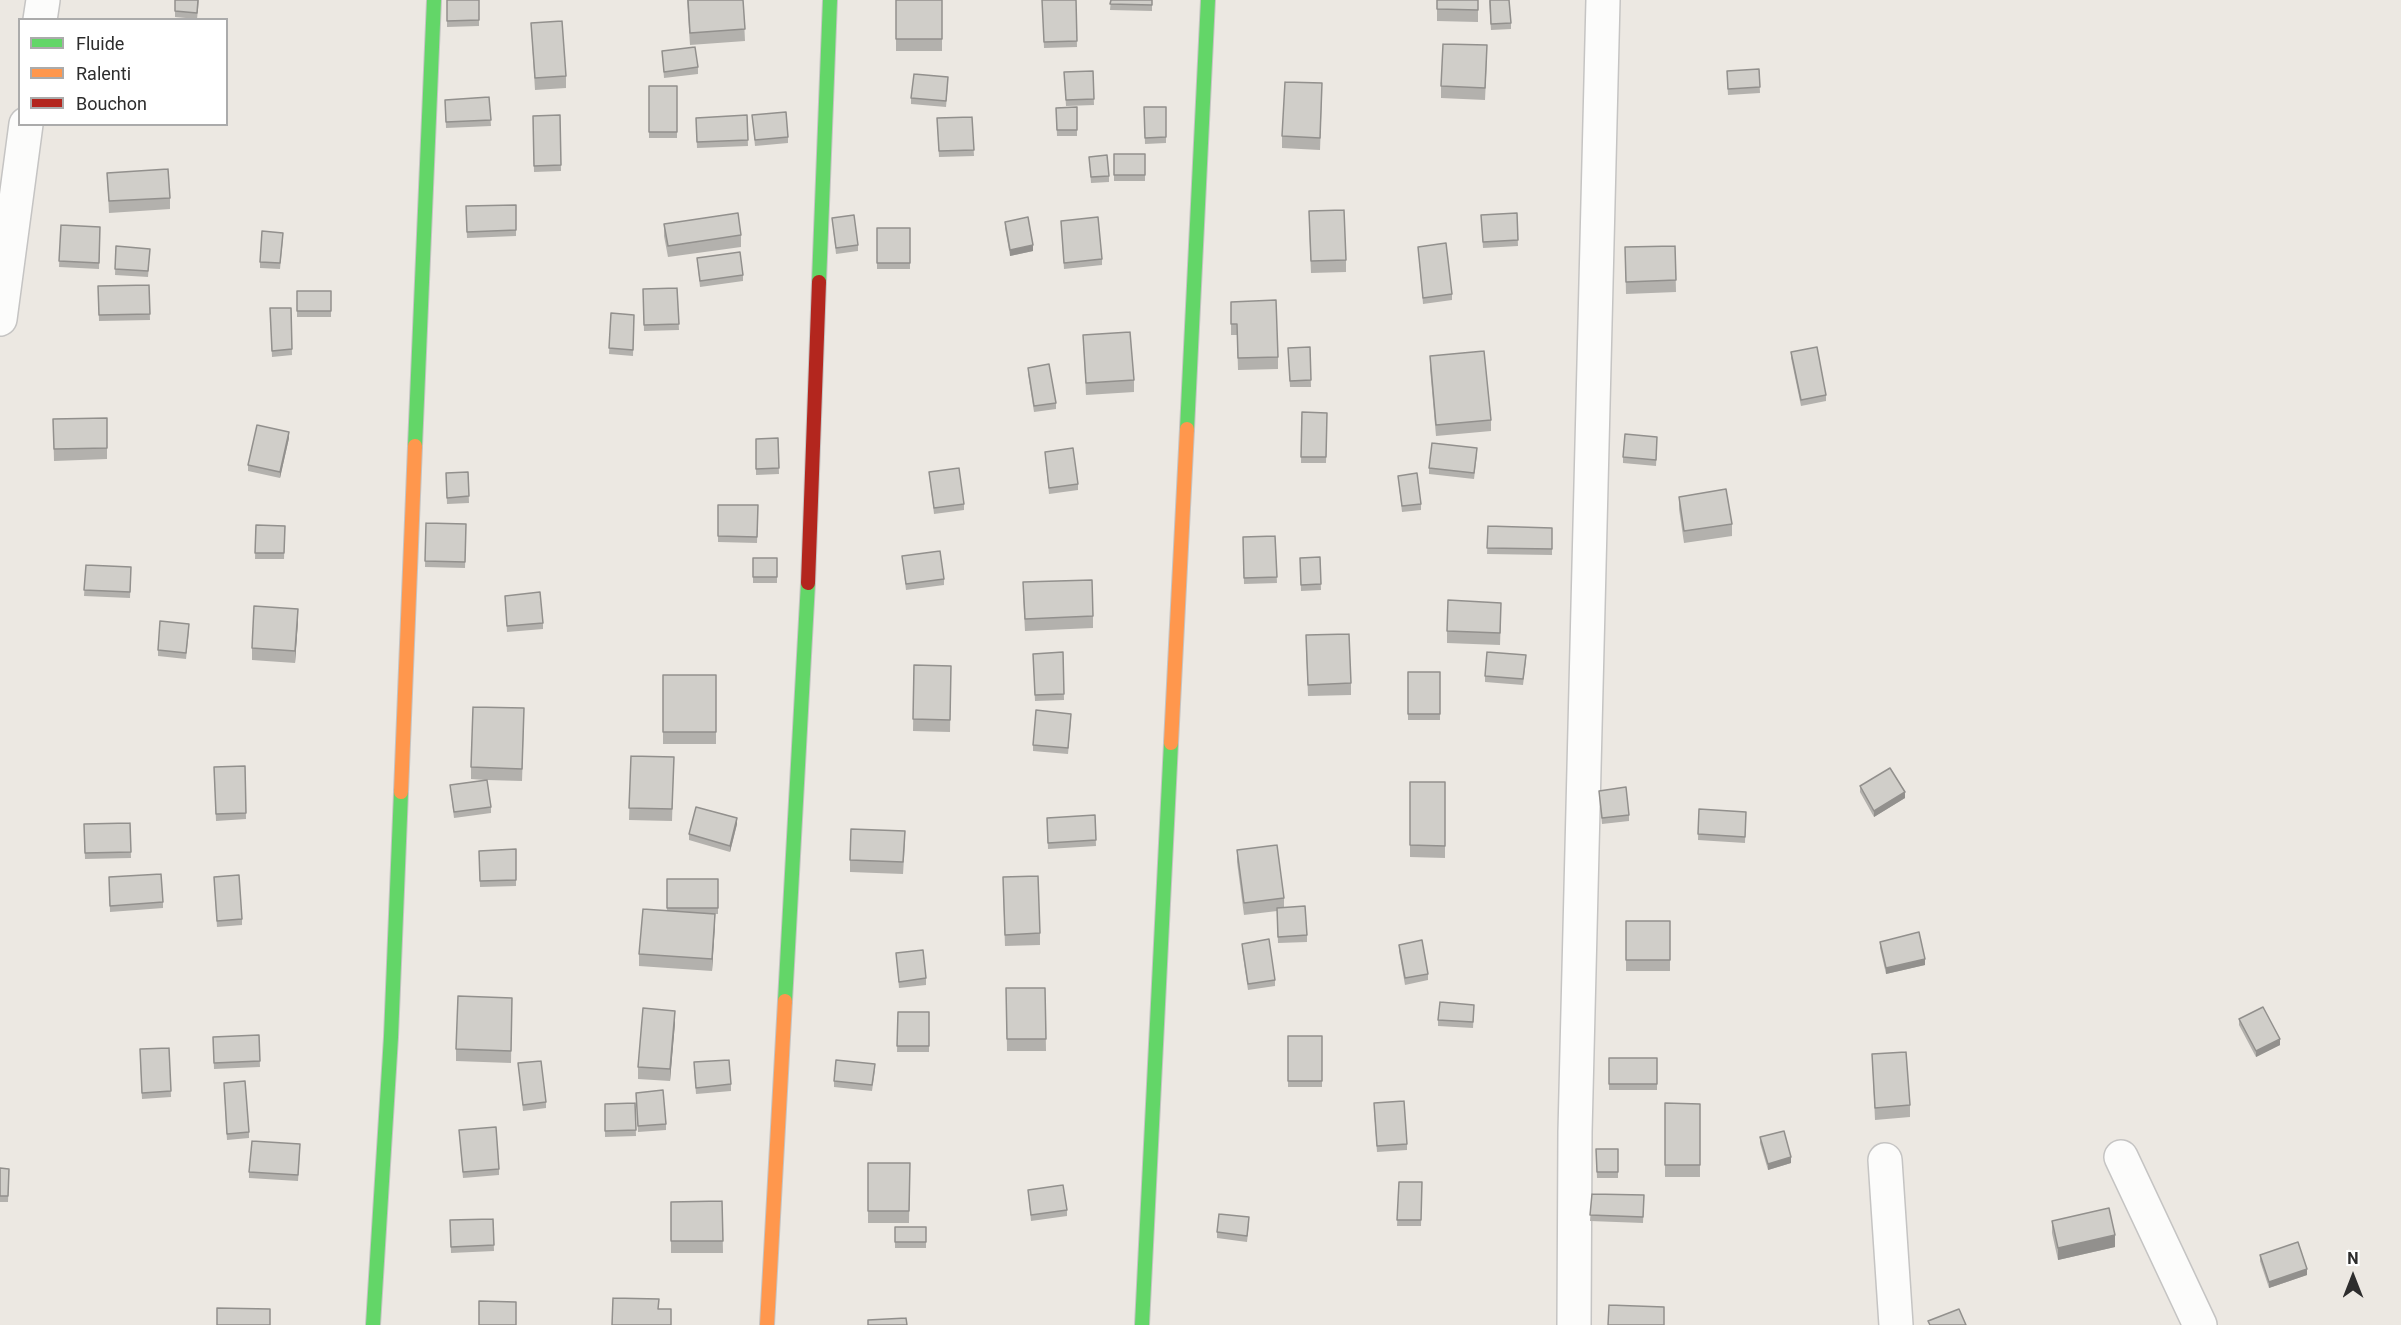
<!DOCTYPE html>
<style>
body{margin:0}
#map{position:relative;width:2401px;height:1325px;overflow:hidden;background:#ece8e2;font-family:Roboto,sans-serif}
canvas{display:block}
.legend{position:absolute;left:18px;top:18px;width:210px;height:108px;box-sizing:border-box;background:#fff;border:2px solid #ababab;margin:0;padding:8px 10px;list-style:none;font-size:18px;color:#2d2d2d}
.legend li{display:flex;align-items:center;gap:12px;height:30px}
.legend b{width:30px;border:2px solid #ababab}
.north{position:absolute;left:2323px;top:1247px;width:60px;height:60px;-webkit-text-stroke:4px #fff;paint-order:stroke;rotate:0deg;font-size:16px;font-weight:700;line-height:24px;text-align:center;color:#2d2d2d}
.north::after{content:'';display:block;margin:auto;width:21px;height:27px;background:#2d2d2d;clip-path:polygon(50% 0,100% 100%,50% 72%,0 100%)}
</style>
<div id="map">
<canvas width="2401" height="1325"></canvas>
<ul class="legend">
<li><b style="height:8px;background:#63d668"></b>Fluide</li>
<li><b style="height:8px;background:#ff974d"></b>Ralenti</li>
<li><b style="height:8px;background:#b3261e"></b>Bouchon</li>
</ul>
<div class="north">N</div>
</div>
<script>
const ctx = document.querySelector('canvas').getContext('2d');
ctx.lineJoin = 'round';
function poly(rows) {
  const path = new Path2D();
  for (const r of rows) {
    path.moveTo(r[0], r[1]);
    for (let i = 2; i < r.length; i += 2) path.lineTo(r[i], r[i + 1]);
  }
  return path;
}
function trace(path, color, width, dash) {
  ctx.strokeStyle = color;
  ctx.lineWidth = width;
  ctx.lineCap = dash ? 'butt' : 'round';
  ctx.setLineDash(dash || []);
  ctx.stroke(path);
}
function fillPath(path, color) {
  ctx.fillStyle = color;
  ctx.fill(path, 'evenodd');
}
const street = poly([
 [40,20,43,0],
 [0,319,26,124],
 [2121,1157,2200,1325],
 [1885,1160,1896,1325],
 [1574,1325,1575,1132,1603,0]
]);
const fast = poly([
 [819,282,830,0],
 [1187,429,1208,0],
 [415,446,434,0],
 [785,1001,808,583],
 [373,1325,391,1037,401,792],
 [1142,1325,1171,743]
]);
const slow = poly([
 [1171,743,1187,429],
 [401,792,415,446],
 [767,1325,785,1001]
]);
const jam = poly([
 [808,583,819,282]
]);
trace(street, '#c5c4c3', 36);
trace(fast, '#c5c4c3', 16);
trace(slow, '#c5c4c3', 16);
trace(jam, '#c5c4c3', 16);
trace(street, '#fcfcfb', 33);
trace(fast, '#63d668', 14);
trace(slow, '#ff974d', 14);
trace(jam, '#b3261e', 14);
fillPath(poly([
 [199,0,197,19,175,17,175,11],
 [447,0,479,0,479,26,447,27],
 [687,0,743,0,745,41,690,45],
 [896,0,942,0,942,51,896,51],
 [1042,0,1076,0,1077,47,1044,48],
 [1111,0,1152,0,1152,11,1110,10],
 [1437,0,1478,0,1478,22,1437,21],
 [1489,0,1511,23,1511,29,1491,30],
 [531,23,566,76,566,88,535,90],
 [662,51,698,67,698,74,664,78],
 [1487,57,1485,100,1441,98,1441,86],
 [1759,69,1760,93,1728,95,1727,77],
 [1093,71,1094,105,1066,106,1064,72],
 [948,83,946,107,911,104,911,98],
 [649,86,677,86,677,138,649,138],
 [1322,95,1320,150,1282,148,1282,136],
 [489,97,491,126,446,128,445,100],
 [1077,107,1077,136,1057,136,1056,108],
 [1144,107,1166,107,1166,143,1145,144],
 [560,115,561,171,534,172,533,116],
 [747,115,748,146,697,148,696,118],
 [752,115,788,137,788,143,755,146],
 [972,117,974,156,939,157,937,118],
 [1114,154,1145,154,1145,181,1114,181],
 [1089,157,1109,176,1109,182,1091,183],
 [107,173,170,198,170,209,109,213],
 [516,205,516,236,467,238,466,206],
 [1517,213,1518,246,1483,248,1481,215],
 [832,218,858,245,858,251,836,254],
 [1061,221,1102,259,1102,265,1064,269],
 [1005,222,1033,251,1010,256,1005,228],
 [1309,223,1346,260,1346,272,1311,273],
 [664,224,741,235,741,247,668,257,664,236],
 [61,225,100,227,99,269,59,267],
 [877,228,910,228,910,269,877,269],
 [283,239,280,269,260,268,260,262],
 [116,246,150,249,148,277,115,275],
 [1675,246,1676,292,1626,294,1625,247],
 [1418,247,1452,294,1452,300,1423,304],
 [697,258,743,275,743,281,700,287],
 [149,285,150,320,99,321,98,286],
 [677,288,679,330,644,331,643,289],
 [297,291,331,291,331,317,297,317],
 [1231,302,1278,357,1278,369,1238,370,1237,335,1231,335],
 [270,308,291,308,292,355,272,357],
 [611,313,634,315,633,356,609,354],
 [1083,335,1134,380,1134,392,1086,395],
 [1310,347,1311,387,1290,387,1288,348],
 [1791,352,1826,395,1826,401,1801,406,1791,358],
 [1430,356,1491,420,1491,431,1436,436,1430,368],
 [1028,368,1056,403,1056,409,1034,412,1028,374],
 [1302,412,1327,413,1326,463,1301,463],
 [107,418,107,459,54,461,53,419],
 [289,438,280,478,248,471,248,465],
 [778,438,779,474,756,475,756,439],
 [1657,443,1656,466,1623,463,1623,457],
 [1045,452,1078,484,1078,490,1049,494],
 [1477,454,1474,479,1429,474,1429,468],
 [468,472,469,503,447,504,446,473],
 [929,472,964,504,964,510,934,514],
 [1398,476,1421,504,1421,510,1402,512],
 [1679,497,1732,524,1732,536,1684,543,1679,509],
 [718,505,758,505,757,543,718,542],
 [426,523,466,524,465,568,425,567],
 [256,525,285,526,284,559,255,559],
 [1488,526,1552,528,1552,555,1487,554],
 [1275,536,1277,583,1244,584,1243,537],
 [902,556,944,579,944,585,906,590],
 [1320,557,1321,590,1301,591,1300,558],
 [753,558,777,558,777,583,753,583],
 [86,565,131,567,130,598,84,596],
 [1023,594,1093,616,1093,628,1025,631],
 [505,596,543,623,543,629,507,632],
 [1501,615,1500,645,1447,643,1447,631],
 [298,621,295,663,252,660,252,648],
 [189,630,186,659,158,656,158,650],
 [1306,647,1351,683,1351,695,1308,696],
 [1063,652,1064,700,1035,701,1033,654],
 [1526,661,1523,685,1485,682,1485,676],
 [914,665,951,666,950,732,913,731],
 [1408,672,1440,672,1440,720,1408,720],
 [663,675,716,675,716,744,663,744],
 [524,720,522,781,487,780,491,807,491,813,454,818,450,785,485,780,471,779,471,767],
 [1071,720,1068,754,1033,751,1033,745],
 [631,756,674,757,672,821,629,820],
 [245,766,246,819,216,821,214,767],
 [1410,782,1445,782,1445,858,1410,857],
 [1860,786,1905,798,1874,817,1860,792],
 [1599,791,1629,815,1629,821,1602,824],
 [1699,809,1746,812,1745,843,1698,840],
 [1095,815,1096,846,1048,849,1047,818],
 [130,823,131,858,85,859,84,824],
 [737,824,730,852,689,840,689,834],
 [905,843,903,874,850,872,850,860],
 [516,849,516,886,480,887,479,851],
 [1237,850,1284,898,1284,908,1307,935,1307,942,1278,943,1277,911,1244,915,1237,862],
 [109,877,163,902,163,908,110,912],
 [214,877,242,919,242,925,217,927],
 [667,879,718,879,718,914,715,914,712,971,639,966,639,954,667,911],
 [1003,889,1040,933,1040,945,1005,946],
 [1626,921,1670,921,1670,971,1626,971],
 [1880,942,1925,965,1886,974,1880,948],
 [1242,944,1275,980,1275,986,1248,990,1242,950],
 [1399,945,1428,974,1428,980,1405,985,1399,951],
 [896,953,926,978,926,985,899,988],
 [1006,988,1045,988,1046,1051,1007,1051],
 [512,998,511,1063,456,1061,456,1049],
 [1474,1011,1473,1028,1438,1026,1438,1020],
 [898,1012,929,1012,929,1052,897,1052],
 [2239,1019,2280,1045,2256,1057,2239,1025],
 [675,1023,670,1081,638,1079,638,1067],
 [259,1035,260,1067,214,1069,213,1037],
 [1288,1036,1322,1036,1322,1087,1288,1087],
 [169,1048,171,1097,142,1099,140,1055],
 [1872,1054,1910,1105,1910,1117,1875,1120],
 [1609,1058,1657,1058,1657,1090,1609,1090],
 [518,1063,546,1102,546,1108,523,1111],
 [694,1068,731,1084,731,1091,696,1094],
 [875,1070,872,1091,834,1087,834,1081],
 [224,1089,249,1132,249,1138,227,1140],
 [636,1093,666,1124,666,1130,638,1132],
 [635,1103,636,1136,605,1137,605,1104],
 [1665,1103,1700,1104,1700,1177,1665,1177],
 [1374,1109,1407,1144,1407,1150,1377,1152],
 [459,1130,499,1169,499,1175,463,1178],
 [1760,1137,1791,1163,1768,1170,1760,1143],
 [1596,1149,1618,1149,1618,1178,1597,1178],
 [300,1150,298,1181,249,1178,249,1172],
 [868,1163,910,1163,909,1223,868,1223],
 [0,1168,9,1169,8,1202,0,1202],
 [1399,1182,1422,1182,1421,1226,1397,1226],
 [1028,1190,1067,1210,1067,1216,1031,1221],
 [1592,1194,1644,1195,1643,1223,1590,1221],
 [722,1201,723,1253,671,1253,671,1202],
 [493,1219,494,1251,451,1253,450,1220],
 [2052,1221,2115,1247,2058,1260,2052,1233],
 [1249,1223,1247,1242,1217,1238,1217,1232],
 [895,1227,926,1227,926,1248,895,1248],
 [2260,1255,2307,1275,2269,1288,2260,1261]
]), '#b3b1ad');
fillPath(poly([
 [1033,245,1033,251,1010,256,1010,250],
 [289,432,289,438,280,478,280,472],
 [298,609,298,621,295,663,295,651],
 [1905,792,1905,798,1874,817,1874,811],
 [737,818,737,824,730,852,730,846],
 [715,914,715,926,712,971,712,959],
 [1925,959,1925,965,1886,974,1886,968],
 [675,1011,675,1023,670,1081,670,1069],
 [2280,1039,2280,1045,2256,1057,2256,1051],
 [1791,1157,1791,1163,1768,1170,1768,1164],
 [2115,1235,2115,1247,2058,1260,2058,1248],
 [2307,1269,2307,1275,2269,1288,2269,1282]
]), '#92908d');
const building = poly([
 [175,0,198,0,197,13,175,11,175,0],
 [447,0,479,0,479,20,447,21,447,0],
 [688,0,743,0,745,29,690,33,688,0],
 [896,0,942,0,942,39,896,39,896,0],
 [1042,0,1076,0,1077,41,1044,42,1042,0],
 [1111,0,1152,0,1152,5,1110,4,1111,0],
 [1437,0,1478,0,1478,10,1437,9,1437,0],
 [1490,0,1509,0,1511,23,1491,24,1490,0],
 [562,21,566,76,535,78,531,23,562,21],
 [1443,44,1487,45,1485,88,1441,86,1443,44],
 [695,47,698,67,664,72,662,51,695,47],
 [1759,69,1760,87,1728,89,1727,71,1759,69],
 [1093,71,1094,99,1066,100,1064,72,1093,71],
 [914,74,948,77,946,101,911,98,914,74],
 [1285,82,1322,83,1320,138,1282,136,1285,82],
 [649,86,677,86,677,132,649,132,649,86],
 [489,97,491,120,446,122,445,100,489,97],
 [1077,107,1077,130,1057,130,1056,108,1077,107],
 [1144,107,1166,107,1166,137,1145,138,1144,107],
 [786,112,788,137,755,140,752,115,786,112],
 [560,115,561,165,534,166,533,116,560,115],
 [747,115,748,140,697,142,696,118,747,115],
 [972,117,974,150,939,151,937,118,972,117],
 [1114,154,1145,154,1145,175,1114,175,1114,154],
 [1107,155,1109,176,1091,177,1089,157,1107,155],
 [168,169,170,198,109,201,107,173,168,169],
 [516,205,516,230,467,232,466,206,516,205],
 [1344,210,1346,260,1311,261,1309,211,1344,210],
 [738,213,741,235,668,246,664,224,738,213],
 [1517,213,1518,240,1483,242,1481,215,1517,213],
 [854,215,858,245,836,248,832,218,854,215],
 [1028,217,1033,245,1010,250,1005,222,1028,217],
 [1098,217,1102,259,1064,263,1061,221,1098,217],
 [61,225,100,227,99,263,59,261,61,225],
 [877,228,910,228,910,263,877,263,877,228],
 [262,231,283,233,280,263,260,262,262,231],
 [1446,243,1452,294,1423,298,1418,247,1446,243],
 [116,246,150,249,148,271,115,269,116,246],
 [1675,246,1676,280,1626,282,1625,247,1675,246],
 [740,252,743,275,700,281,697,258,740,252],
 [149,285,150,314,99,315,98,286,149,285],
 [677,288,679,324,644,325,643,289,677,288],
 [297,291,331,291,331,311,297,311,297,291],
 [1276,300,1278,357,1238,358,1237,324,1231,324,1231,302,1276,300],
 [270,308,291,308,292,349,272,351,270,308],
 [611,313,634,315,633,350,609,348,611,313],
 [1130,332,1134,380,1086,383,1083,335,1130,332],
 [1310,347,1311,380,1290,381,1288,348,1310,347],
 [1817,347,1826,395,1801,400,1791,352,1817,347],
 [1484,351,1491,420,1436,425,1430,356,1484,351],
 [1049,364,1056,403,1034,406,1028,368,1049,364],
 [1302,412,1327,413,1326,457,1301,457,1302,412],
 [107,418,107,448,54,449,53,419,107,418],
 [257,425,289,432,280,472,248,465,257,425],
 [1625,434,1657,437,1656,460,1623,457,1625,434],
 [778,438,779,468,756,469,756,439,778,438],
 [1432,443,1477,448,1474,473,1429,468,1432,443],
 [1073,448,1078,484,1049,488,1045,452,1073,448],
 [959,468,964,504,934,508,929,472,959,468],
 [468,472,469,496,447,498,446,473,468,472],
 [1417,473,1421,504,1402,506,1398,476,1417,473],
 [1726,489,1732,524,1684,531,1679,497,1726,489],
 [718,505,758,505,757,537,718,536,718,505],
 [426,523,466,524,465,562,425,561,426,523],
 [256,525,285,526,284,553,255,553,256,525],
 [1488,526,1552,528,1552,549,1487,548,1488,526],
 [1275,536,1277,577,1244,578,1243,537,1275,536],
 [940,551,944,579,906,584,902,556,940,551],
 [1320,557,1321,584,1301,585,1300,558,1320,557],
 [753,558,777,558,777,577,753,577,753,558],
 [86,565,131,567,130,592,84,590,86,565],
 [1092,580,1093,616,1025,619,1023,582,1092,580],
 [540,592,543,623,507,626,505,596,540,592],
 [1448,600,1501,603,1500,633,1447,631,1448,600],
 [254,606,298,609,295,651,252,648,254,606],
 [160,621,189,624,186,653,158,650,160,621],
 [1349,634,1351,683,1308,685,1306,635,1349,634],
 [1063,652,1064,694,1035,695,1033,654,1063,652],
 [1487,652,1526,655,1523,679,1485,676,1487,652],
 [914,665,951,666,950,720,913,719,914,665],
 [1408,672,1440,672,1440,714,1408,714,1408,672],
 [663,675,716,675,716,732,663,732,663,675],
 [473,707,524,708,522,769,471,767,473,707],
 [1036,710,1071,714,1068,748,1033,745,1036,710],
 [631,756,674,757,672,809,629,808,631,756],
 [245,766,246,813,216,814,214,767,245,766],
 [1890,768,1905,792,1874,811,1860,786,1890,768],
 [487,780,491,807,454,812,450,785,487,780],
 [1410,782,1445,782,1445,846,1410,845,1410,782],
 [1626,787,1629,815,1602,818,1599,791,1626,787],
 [696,807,737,818,730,846,689,834,696,807],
 [1699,809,1746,812,1745,837,1698,834,1699,809],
 [1095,815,1096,840,1048,843,1047,818,1095,815],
 [130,823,131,852,85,853,84,824,130,823],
 [851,829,905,831,903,862,850,860,851,829],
 [1277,845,1284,898,1244,903,1237,850,1277,845],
 [516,849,516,880,480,881,479,851,516,849],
 [161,874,163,902,110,906,109,877,161,874],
 [239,875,242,919,217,921,214,877,239,875],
 [1038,876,1040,933,1005,935,1003,877,1038,876],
 [667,879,718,879,718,908,667,908,667,879],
 [1305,906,1307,935,1278,937,1277,908,1305,906],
 [643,909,715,914,712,959,639,954,643,909],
 [1626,921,1670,921,1670,960,1626,960,1626,921],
 [1919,932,1925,959,1886,968,1880,942,1919,932],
 [1269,939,1275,980,1248,984,1242,944,1269,939],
 [1422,940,1428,974,1405,978,1399,945,1422,940],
 [923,950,926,978,899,982,896,953,923,950],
 [1006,988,1045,988,1046,1039,1007,1039,1006,988],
 [458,996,512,998,511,1051,456,1049,458,996],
 [1440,1002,1474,1005,1473,1022,1438,1020,1440,1002],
 [2263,1007,2280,1039,2256,1051,2239,1019,2263,1007],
 [643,1008,675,1011,670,1069,638,1067,643,1008],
 [898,1012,929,1012,929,1046,897,1046,898,1012],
 [259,1035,260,1061,214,1063,213,1037,259,1035],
 [1288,1036,1322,1036,1322,1081,1288,1081,1288,1036],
 [169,1048,171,1091,142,1093,140,1049,169,1048],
 [1906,1052,1910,1105,1875,1108,1872,1054,1906,1052],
 [1609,1058,1657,1058,1657,1084,1609,1084,1609,1058],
 [729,1060,731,1084,696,1088,694,1062,729,1060],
 [836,1060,875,1064,872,1085,834,1081,836,1060],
 [541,1061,546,1102,523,1105,518,1063,541,1061],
 [245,1081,249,1132,227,1134,224,1083,245,1081],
 [663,1090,666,1124,638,1126,636,1093,663,1090],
 [1404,1101,1407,1144,1377,1146,1374,1103,1404,1101],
 [635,1103,636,1130,605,1131,605,1104,635,1103],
 [1665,1103,1700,1104,1700,1165,1665,1165,1665,1103],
 [496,1127,499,1169,463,1172,459,1130,496,1127],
 [1784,1131,1791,1157,1768,1164,1760,1137,1784,1131],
 [252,1141,300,1144,298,1175,249,1172,252,1141],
 [1596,1149,1618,1149,1618,1172,1597,1172,1596,1149],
 [868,1163,910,1163,909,1211,868,1211,868,1163],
 [0,1168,9,1169,8,1196,0,1196,0,1168],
 [1399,1182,1422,1182,1421,1220,1397,1220,1399,1182],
 [1063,1185,1067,1210,1031,1215,1028,1190,1063,1185],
 [1592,1194,1644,1195,1643,1217,1590,1215,1592,1194],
 [722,1201,723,1241,671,1241,671,1202,722,1201],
 [2109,1208,2115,1235,2058,1248,2052,1221,2109,1208],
 [1219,1214,1249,1217,1247,1236,1217,1232,1219,1214],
 [493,1219,494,1245,451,1247,450,1220,493,1219],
 [895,1227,926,1227,926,1242,895,1242,895,1227],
 [2298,1242,2307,1269,2269,1282,2260,1255,2298,1242],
 [613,1298,659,1299,658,1309,671,1309,671,1325,612,1325,613,1298],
 [479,1301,516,1302,516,1325,479,1325,479,1301],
 [1609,1305,1664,1307,1664,1325,1608,1325,1609,1305],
 [217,1308,270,1309,270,1325,217,1325,217,1308],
 [1959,1309,1966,1325,1930,1325,1928,1321,1959,1309],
 [906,1318,907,1325,868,1325,868,1320,906,1318]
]);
fillPath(building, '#d0cec9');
trace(building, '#92908d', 1.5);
</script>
